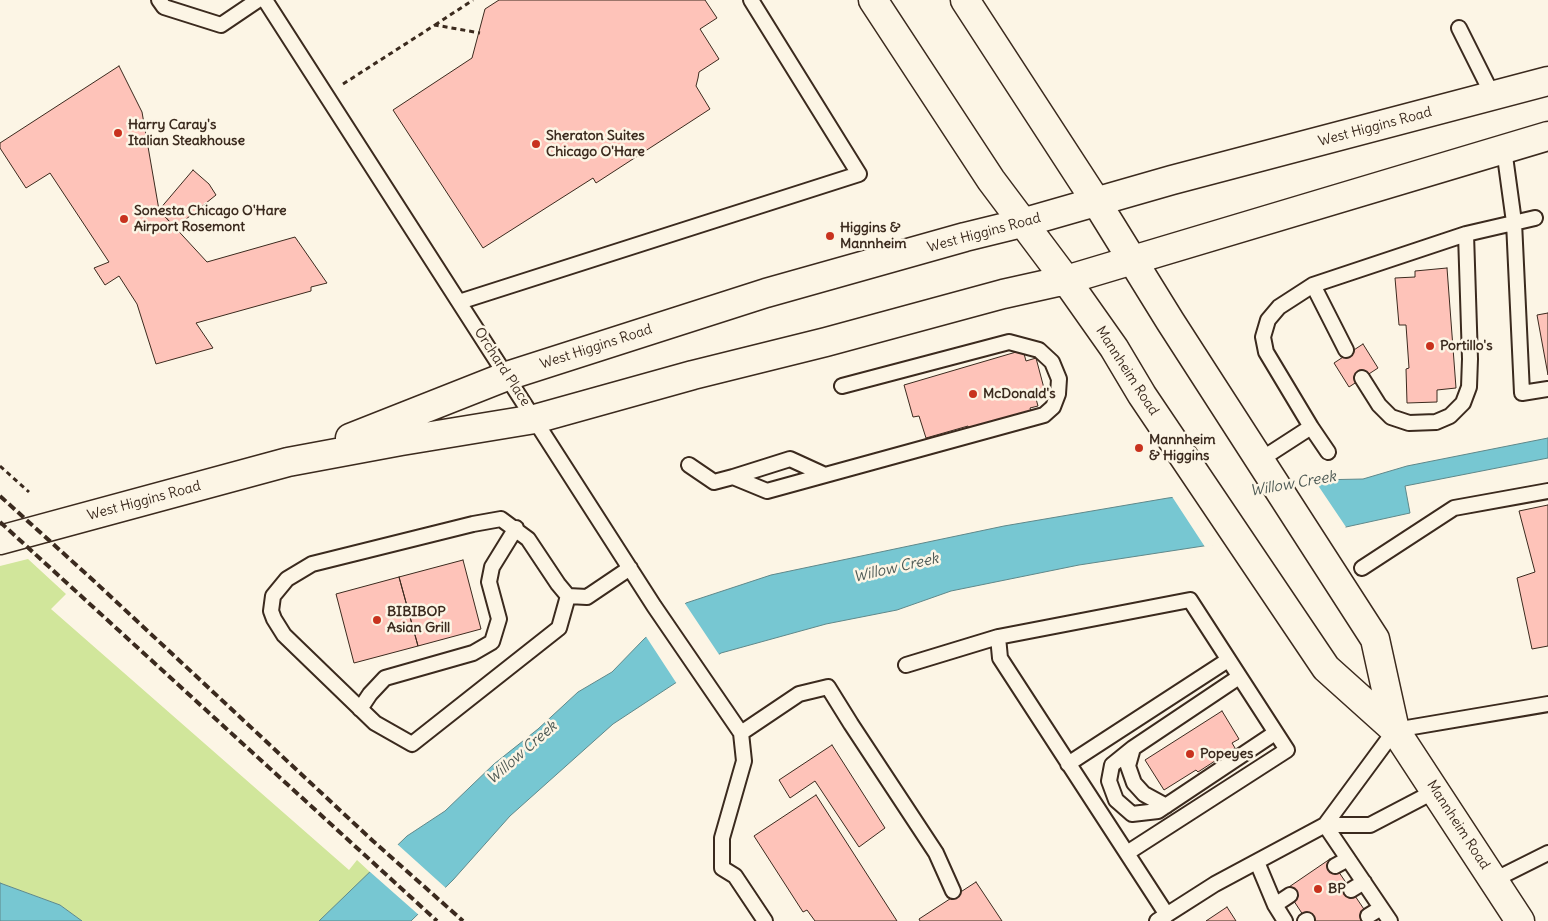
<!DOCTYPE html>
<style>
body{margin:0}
canvas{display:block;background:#fcf5e5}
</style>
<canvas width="1548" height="921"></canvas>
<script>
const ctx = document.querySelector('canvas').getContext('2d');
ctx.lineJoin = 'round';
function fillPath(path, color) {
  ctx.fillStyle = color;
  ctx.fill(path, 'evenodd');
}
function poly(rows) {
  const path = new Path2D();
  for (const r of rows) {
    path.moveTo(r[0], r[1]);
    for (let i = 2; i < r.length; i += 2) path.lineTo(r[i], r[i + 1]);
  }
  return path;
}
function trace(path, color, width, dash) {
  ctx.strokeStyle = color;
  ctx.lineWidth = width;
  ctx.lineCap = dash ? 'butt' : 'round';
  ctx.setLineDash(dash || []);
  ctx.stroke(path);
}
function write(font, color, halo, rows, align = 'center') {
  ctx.font = font + ' Delius,sans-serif';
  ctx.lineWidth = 5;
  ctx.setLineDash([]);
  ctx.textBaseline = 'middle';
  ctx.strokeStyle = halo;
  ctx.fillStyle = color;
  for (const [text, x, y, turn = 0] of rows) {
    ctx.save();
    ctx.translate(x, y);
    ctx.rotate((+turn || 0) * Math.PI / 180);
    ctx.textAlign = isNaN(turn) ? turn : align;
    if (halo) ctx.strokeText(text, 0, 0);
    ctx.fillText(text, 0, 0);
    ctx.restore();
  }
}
fillPath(poly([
 [28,559,66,594,51,609,349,870,357,860,371,873,319,921,82,921,60,905,0,883,0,566]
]), '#d1e69b');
const water = poly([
 [1548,438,1548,458,1405,486,1410,513,1346,527,1341,525,1079,565,951,591,897,610,826,624,721,653,613,724,510,816,453,880,411,921,319,921,407,836,445,811,494,764,538,729,578,692,612,672,644,639,686,603,771,575,1004,526,1168,498,1315,480,1363,479,1407,466,1548,438],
 [0,883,60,905,82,921,0,921,0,883]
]);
fillPath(water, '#77c7d2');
trace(water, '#5f888a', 1);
fillPath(poly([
 [1313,478,1346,527,1205,547,1171,495],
 [684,602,720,656,677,684,645,635],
 [396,843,447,889,420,916,369,871]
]), '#fcf5e5');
const building = poly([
 [499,0,705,0,717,18,700,29,719,59,699,72,698,78,696,86,710,109,596,183,593,178,483,248,393,110,472,58,485,9,499,0],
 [119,66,142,112,159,210,207,262,295,237,327,283,311,287,311,291,196,323,213,348,156,364,137,304,119,276,105,285,94,268,109,262,50,173,26,188,0,148,0,143,119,66],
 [193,170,209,184,216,195,175,228,159,210,193,170],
 [1447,268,1456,388,1437,390,1437,402,1407,403,1406,369,1409,368,1406,325,1399,325,1395,278,1415,277,1415,271,1447,268],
 [1548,313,1548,375,1537,315,1548,313],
 [1363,344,1378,368,1349,387,1334,363,1363,344],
 [1023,350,1026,361,1036,358,1045,392,1035,395,1038,406,1030,408,1032,415,970,433,968,426,926,438,919,416,913,417,904,385,1023,350],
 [1548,505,1548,646,1532,649,1517,578,1535,572,1519,511,1548,505],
 [463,560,481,629,418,646,399,577,463,560],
 [399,577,418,646,354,663,336,594,399,577],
 [1222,711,1239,739,1232,743,1235,748,1198,772,1196,770,1164,790,1145,760,1222,711],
 [832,745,885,828,859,847,815,781,790,798,779,780,832,745],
 [816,795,897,921,815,921,807,910,803,912,754,836,816,795],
 [1330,859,1372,921,1307,921,1286,889,1330,859],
 [976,882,1002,921,920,921,919,919,976,882],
 [1227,907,1236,921,1206,921,1227,907]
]);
fillPath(building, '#fec3b9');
trace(building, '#3b2a1e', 1);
const lane = poly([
 [159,0,164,7,221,25,258,0],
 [265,0,654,606,741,733,744,761,722,838,722,868,735,876,765,921],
 [1459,28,1493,96],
 [1504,149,1514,222,1522,393,1548,389],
 [1313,285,1346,350],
 [459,302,859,174,751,0],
 [1362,378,1379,405,1391,417,1409,423,1436,422,1450,416,1463,403,1469,387,1470,359,1466,234],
 [1311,427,1328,452],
 [1260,460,1311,427,1266,352,1263,337,1268,320,1279,307,1313,285,1466,234,1535,218],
 [689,465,714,482,733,477,767,491,1044,415,1053,407,1058,394,1059,379,1052,362,1039,350,1009,342,842,386],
 [733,477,790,459,825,475],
 [1362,568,1454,508,1548,491],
 [568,596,559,628,412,744,375,723,284,635,274,619,271,611,273,596,287,579,312,564,473,524,501,519,528,539,558,584,568,596,587,597,630,568],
 [998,637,1000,658,1167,915],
 [906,665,998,637,1190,600,1287,750,1127,853],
 [1239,677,1133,748,1112,765,1109,781,1116,800,1132,814,1158,811,1275,733],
 [360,709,370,694,385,678,473,653,492,642,499,619,489,582,492,567,516,528],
 [741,733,799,694,828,687,851,724,936,853,953,891],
 [1133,748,1128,766,1134,783,1144,794,1166,806],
 [1068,764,1228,660],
 [1325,825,1370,825,1435,791],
 [1325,825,1390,921],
 [1257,862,1275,905,1285,921],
 [1335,866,1348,859],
 [1494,880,1548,853],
 [1351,890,1364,882],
 [1275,905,1290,895],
 [1368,916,1381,908],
 [1157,921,1215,884,1325,825,1395,730,1548,704],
 [1305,921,1307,920]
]);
const primary = poly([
 [873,0,991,180,1066,280,1114,348,1142,395,1326,668,1395,730,1520,921],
 [965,0,1097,203,1170,321,1375,639,1395,730],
 [350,438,507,376,766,293,965,237,1022,223,1172,180,1548,81],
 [0,540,288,462,401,441,535,419,693,375,826,342,1003,294,1066,280,1548,136]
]);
trace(lane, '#3b2a1e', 18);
trace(primary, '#3b2a1e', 31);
trace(poly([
 [435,25,473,0],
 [343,84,435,25,480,33],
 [0,466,29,492]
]), '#3b2a1e', 3, [5, 4]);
trace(lane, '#fcf5e5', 14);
trace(primary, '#fcf5e5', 28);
trace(poly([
 [0,496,94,581,373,841,463,921],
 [0,522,437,921]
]), '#3b2a1e', 4, [8, 4]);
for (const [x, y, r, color] of [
 [118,133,5,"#c8321e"],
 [536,144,5,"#c8321e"],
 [124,219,5,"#c8321e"],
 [830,236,5,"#c8321e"],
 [1430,346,5,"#c8321e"],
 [973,394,5,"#c8321e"],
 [1139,448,5,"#c8321e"],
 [377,620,5,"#c8321e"],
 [1190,754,5,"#c8321e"],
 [1318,889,5,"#c8321e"]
]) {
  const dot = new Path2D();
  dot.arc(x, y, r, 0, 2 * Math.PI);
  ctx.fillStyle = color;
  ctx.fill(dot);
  trace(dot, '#fcf5e5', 2);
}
write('bold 14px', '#3b2a1e', '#fcf5e5', [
 ["Harry Caray's",128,125],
 ["Italian Steakhouse",128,141],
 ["Sheraton Suites",546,136],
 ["Chicago O'Hare",546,152],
 ["Sonesta Chicago O'Hare",134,211],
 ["Airport Rosemont",134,227],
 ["Higgins &",840,228],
 ["Mannheim",840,244],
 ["Portillo's",1440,346],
 ["McDonald's",983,394],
 ["Mannheim",1149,440],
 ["& Higgins",1149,456],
 ["BIBIBOP",387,612],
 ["Asian Grill",387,628],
 ["Popeyes",1200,754],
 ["BP",1328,889]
], 'left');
write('14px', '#3b2a1e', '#fcf5e5', [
 ["West Higgins Road",1375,127,-15],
 ["West Higgins Road",984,233,-15],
 ["West Higgins Road",596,347,-18],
 ["Orchard Place",502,367,57],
 ["Mannheim Road",1127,371,57],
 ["West Higgins Road",144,501,-15],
 ["Mannheim Road",1458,825,57]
]);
write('italic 15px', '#4d5954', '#fcf5e5', [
 ["Willow Creek",1293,484,-10],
 ["Willow Creek",896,568,-13],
 ["Willow Creek",522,753,-41]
]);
</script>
